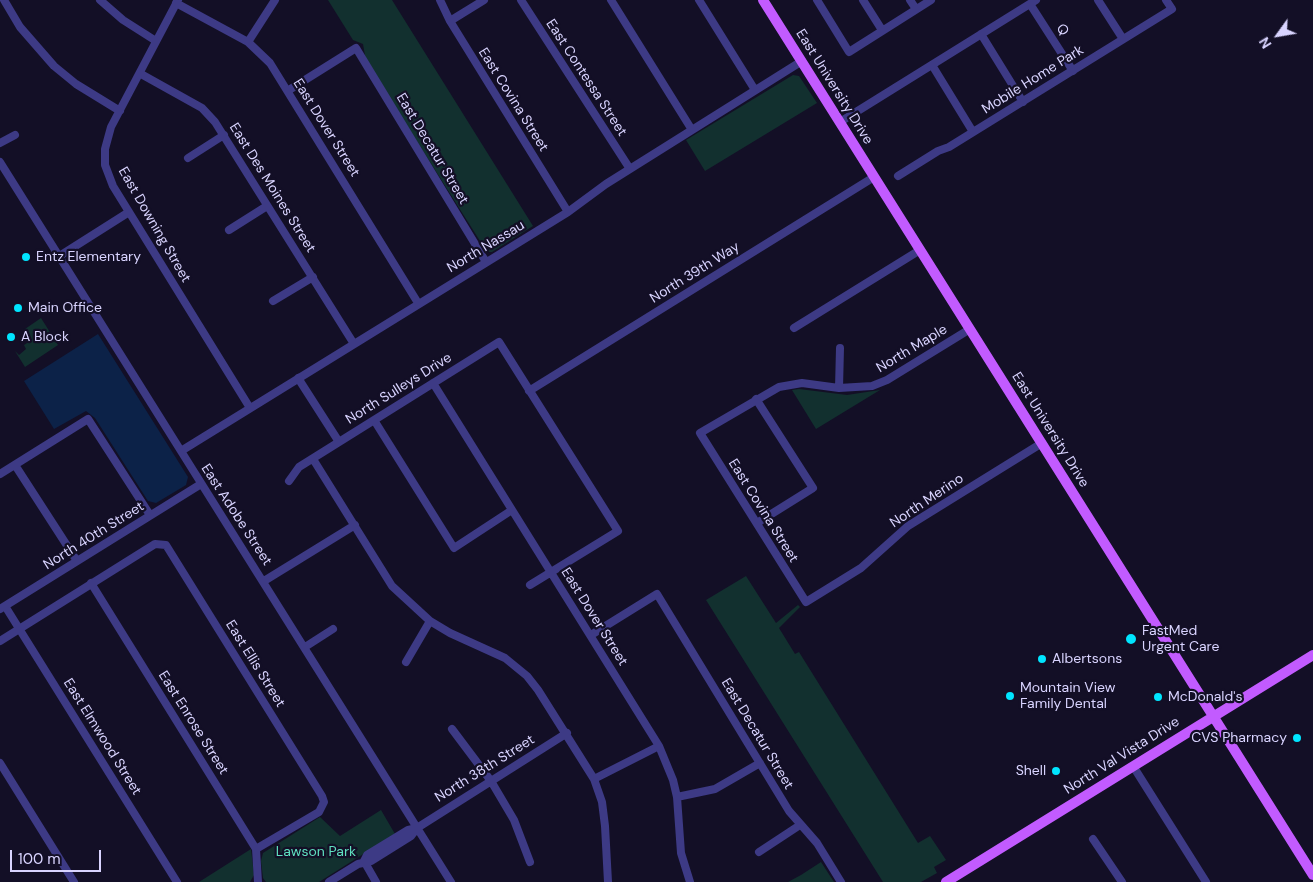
<!DOCTYPE html>
<style>
body{margin:0}
#map{position:relative;width:1313px;height:882px;overflow:hidden;background:#130f26;font-family:"DM Sans",sans-serif}
canvas{display:block}
.north{position:absolute;left:1253px;top:10px;width:50px;height:50px;-webkit-text-stroke:4px #130f26;paint-order:stroke;rotate:238deg;font-size:14px;font-weight:700;line-height:20px;text-align:center;color:#d9d4ff}
.north::after{content:'';display:block;margin:auto;width:18px;height:22px;background:#d9d4ff;clip-path:polygon(50% 0,100% 100%,50% 72%,0 100%)}
.scale{position:absolute;left:10px;top:850px;width:91px;height:22px;box-sizing:border-box;border:2px solid #d9d4ff;border-top:0;padding-left:6px;font-size:15px;line-height:18px;white-space:nowrap;color:#d9d4ff;-webkit-text-stroke:4px #130f26;paint-order:stroke}
</style>
<div id="map">
<canvas width="1313" height="882"></canvas>
<div class="north">N</div>
<div class="scale">100 m</div>
</div>
<script>
const ctx = document.querySelector('canvas').getContext('2d');
ctx.lineJoin = 'round';
function fillPath(path, color) {
  ctx.fillStyle = color;
  ctx.fill(path, 'evenodd');
}
function poly(rows) {
  const path = new Path2D();
  for (const r of rows) {
    path.moveTo(r[0], r[1]);
    for (let i = 2; i < r.length; i += 2) path.lineTo(r[i], r[i + 1]);
  }
  return path;
}
function trace(path, color, width, dash) {
  ctx.strokeStyle = color;
  ctx.lineWidth = width;
  ctx.lineCap = dash ? 'butt' : 'round';
  ctx.setLineDash(dash || []);
  ctx.stroke(path);
}
function write(font, color, halo, rows, align = 'center') {
  ctx.font = font + ' "DM Sans",sans-serif';
  ctx.lineWidth = 4.5;
  ctx.setLineDash([]);
  ctx.textBaseline = 'middle';
  ctx.strokeStyle = halo;
  ctx.fillStyle = color;
  for (const [text, x, y, turn = 0] of rows) {
    ctx.save();
    ctx.translate(x, y);
    ctx.rotate((+turn || 0) * Math.PI / 180);
    ctx.textAlign = isNaN(turn) ? turn : align;
    if (halo) ctx.strokeText(text, 0, 0);
    ctx.fillText(text, 0, 0);
    ctx.restore();
  }
}
fillPath(poly([
 [328,0,392,0,533,226,492,252,487,252,366,61,363,44,353,40],
 [793,75,799,76,817,103,705,171,686,140],
 [41,318,58,345,25,367,15,351,19,355,26,349,24,345,32,340,25,329],
 [799,389,847,395,880,390,816,429,792,390],
 [746,576,776,623,798,605,800,607,779,628,795,654,799,652,918,843,930,836,946,860,934,867,937,873,921,882,883,882,706,600],
 [381,810,395,834,319,882,266,882,263,878,261,861,263,853,320,817,340,836],
 [251,849,254,875,250,882,199,882],
 [821,862,834,882,788,882,801,875]
]), '#12302f');
fillPath(poly([
 [98,334,188,477,186,485,156,503,148,501,95,418,86,411,54,429,24,381]
]), '#0c2248');
trace(poly([
 [4,0,20,27,54,66,76,84,120,111],
 [100,0,123,20,156,41],
 [178,0,111,127,105,149,105,165,113,186,250,408],
 [440,0,450,21,568,212],
 [521,0,630,169],
 [611,0,692,130],
 [699,0,755,90],
 [817,0,849,52,931,0],
 [863,0,882,30],
 [910,0,916,9],
 [1098,0,1123,39],
 [176,3,248,42,270,63,418,303],
 [1030,4,1073,71],
 [450,21,484,0],
 [981,34,1023,102],
 [248,42,275,0],
 [932,65,973,132],
 [141,74,202,108,215,122,354,344],
 [289,90,356,48,486,262],
 [840,122,1036,0],
 [0,143,15,135],
 [188,158,224,135],
 [0,162,451,882],
 [898,176,938,151,949,147,1172,9,1166,0],
 [229,230,267,206],
 [58,257,129,212],
 [273,301,313,277],
 [794,328,920,250],
 [970,329,887,380,872,386,839,388,802,383,779,387,700,433,806,602,861,568,908,526,1042,443],
 [298,378,339,442],
 [433,383,659,746,673,780,677,797,681,853,690,882],
 [839,388,840,348],
 [529,391,874,177],
 [756,399,813,488,757,523],
 [374,420,454,548,512,510],
 [181,451,568,212,606,184,802,61],
 [313,459,392,586,430,621,450,633,505,658,527,676,538,690,594,779,602,802,605,826,608,882],
 [15,465,77,561],
 [0,474,88,419,150,515],
 [289,481,299,467,499,342,618,531,530,585],
 [264,581,355,525],
 [91,583,256,849,258,882],
 [5,606,177,882],
 [0,609,201,484],
 [591,635,657,594,789,811,817,843,841,882],
 [0,641,155,544,166,545,322,796,324,802,319,812,256,849],
 [305,647,333,629],
 [406,662,430,621],
 [452,729,491,781,514,820,530,862],
 [0,763,74,882],
 [1133,766,1206,882],
 [594,779,659,746],
 [677,797,715,789,760,763],
 [1093,839,1122,882],
 [759,852,800,825],
 [364,861,367,855,408,830,417,828,567,733],
 [364,861,376,882],
 [329,882,358,864,371,861,411,836,417,828]
]), '#3d3a85', 8);
trace(poly([
 [763,0,1313,875],
 [946,882,1313,655]
]), '#c25bff', 10);
for (const [x, y, r, color] of [
 [26,257,5,"#00e5ff"],
 [18,308,5,"#00e5ff"],
 [11,337,5,"#00e5ff"],
 [1131,639,6,"#00e5ff"],
 [1042,659,5,"#00e5ff"],
 [1010,696,5,"#00e5ff"],
 [1158,697,5,"#00e5ff"],
 [1297,738,5,"#00e5ff"],
 [1056,771,5,"#00e5ff"]
]) {
  const dot = new Path2D();
  dot.arc(x, y, r, 0, 2 * Math.PI);
  ctx.fillStyle = color;
  ctx.fill(dot);
  trace(dot, '#130f26', 2);
}
write('14px', '#d9d4ff', '#130f26', [
 ["Q",1062,30,57],
 ["East Contessa Street",586,78,57],
 ["Mobile Home Park",1033,80,-32],
 ["East University Drive",834,87,58],
 ["East Covina Street",513,100,58],
 ["East Dover Street",326,128,58],
 ["East Decatur Street",432,149,59],
 ["East Des Moines Street",272,188,58],
 ["East Downing Street",154,225,60],
 ["North Nassau",486,247,-31],
 ["North 39th Way",695,273,-32],
 ["North Maple",912,349,-31],
 ["North Sulleys Drive",399,389,-32],
 ["East University Drive",1050,430,58],
 ["North Merino",927,501,-34],
 ["East Covina Street",763,511,58],
 ["East Adobe Street",236,515,57],
 ["North 40th Street",94,536,-32],
 ["East Dover Street",594,617,58],
 ["East Ellis Street",255,664,58],
 ["East Enrose Street",193,723,58],
 ["East Decatur Street",757,734,59],
 ["East Elmwood Street",102,737,58],
 ["North Val Vista Drive",1122,756,-32],
 ["North 38th Street",485,769,-32]
]);
write('14px', '#d9d4ff', '#130f26', [
 ["Entz Elementary",36,257],
 ["Main Office",28,308],
 ["A Block",21,337],
 ["FastMed",1142,631],
 ["Urgent Care",1142,647],
 ["Albertsons",1052,659],
 ["Mountain View",1020,688],
 ["Family Dental",1020,704],
 ["McDonald's",1168,697],
 ["CVS Pharmacy",1287,738,"right"],
 ["Shell",1046,771,"right"]
], 'left');
write('14px', '#5fe0c0', '#130f26', [
 ["Lawson Park",316,852]
]);
</script>
